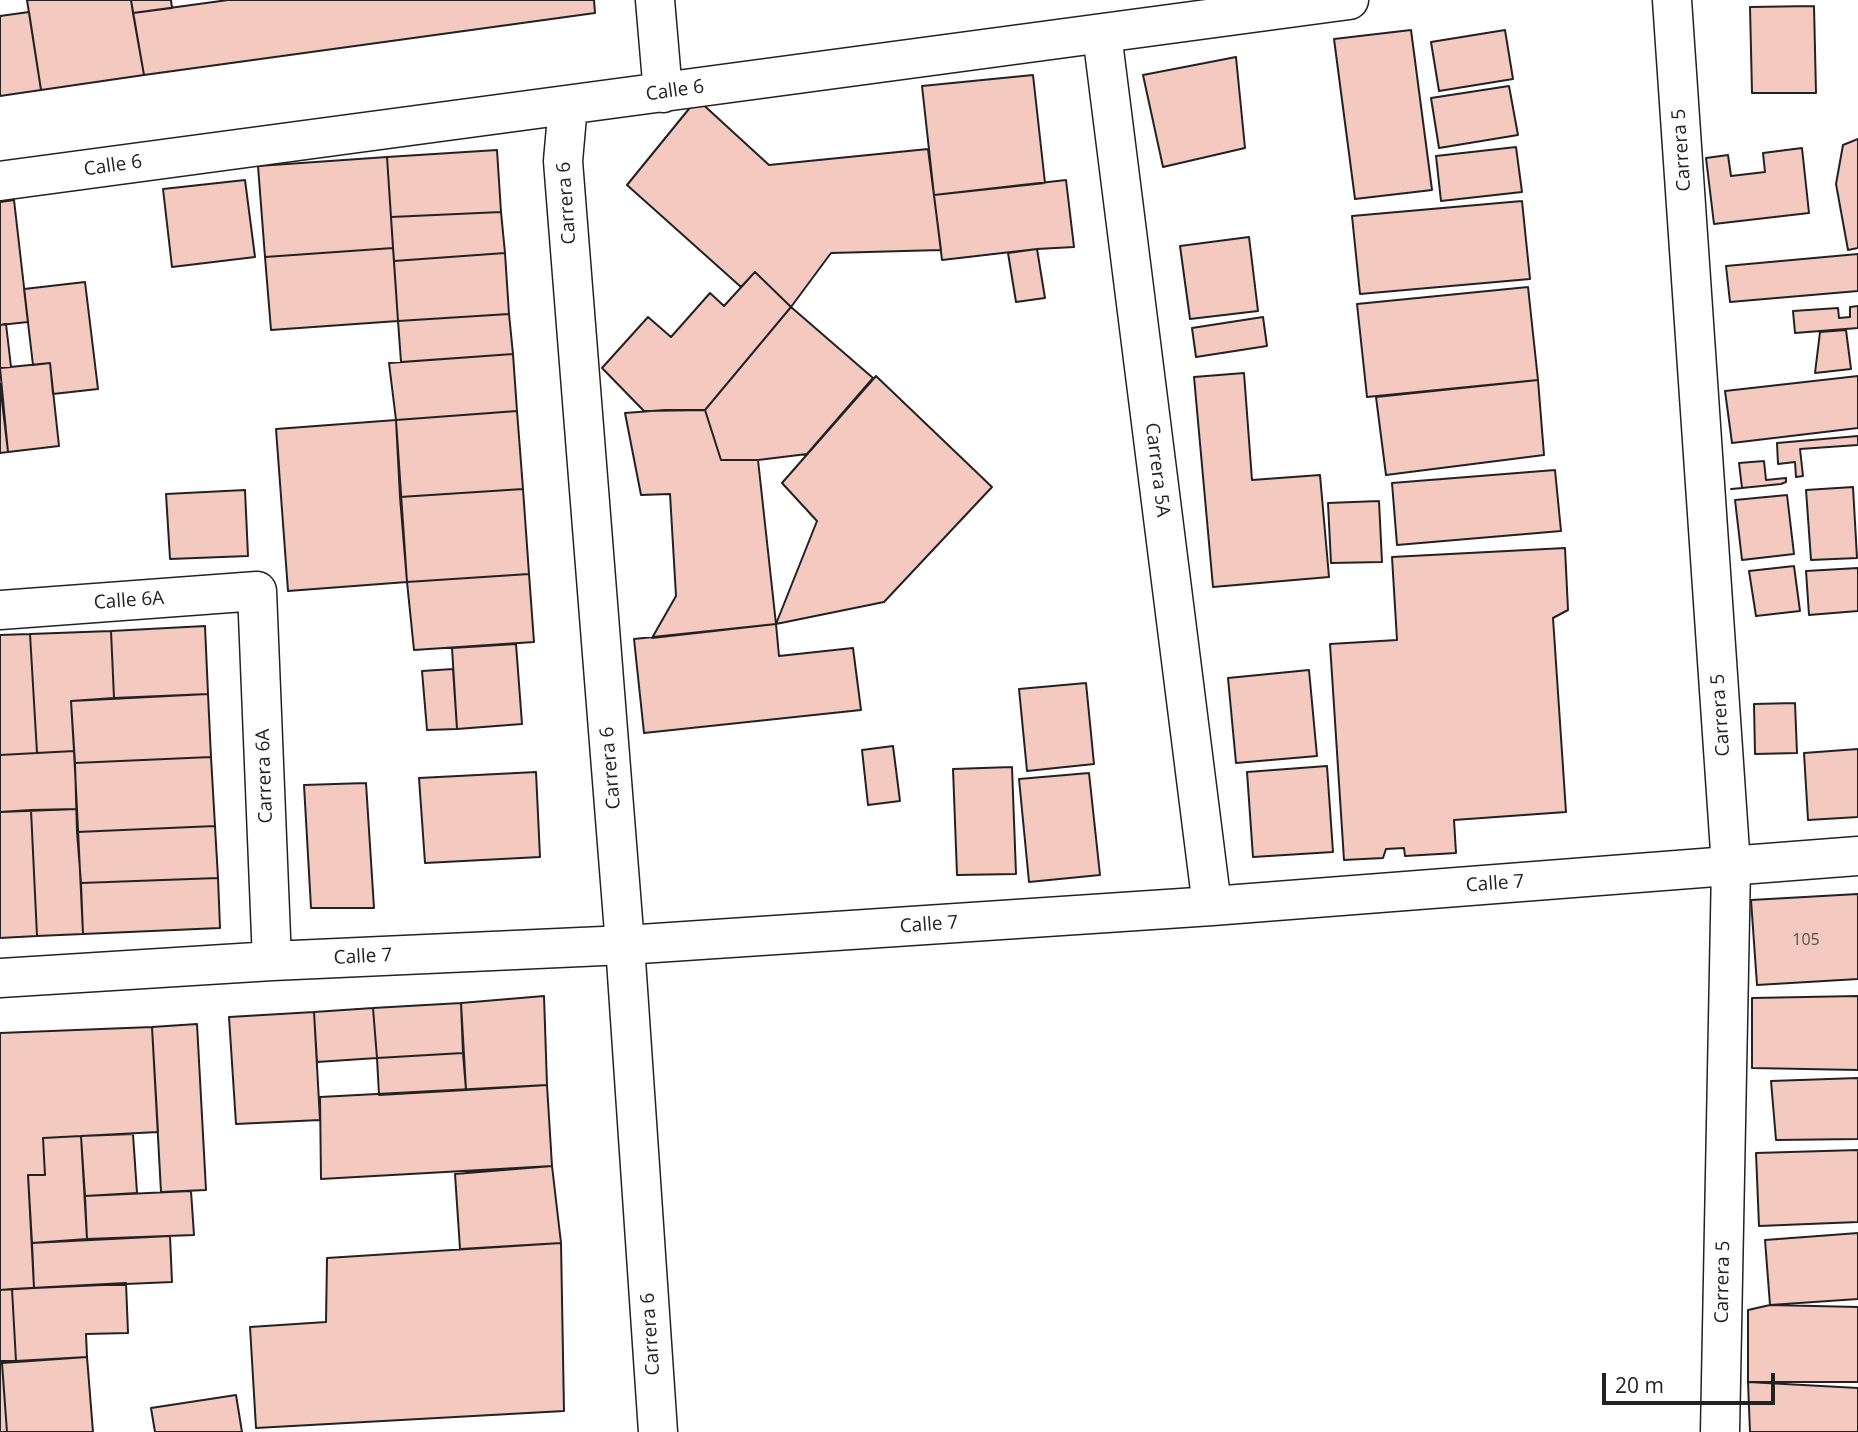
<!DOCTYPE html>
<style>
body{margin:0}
#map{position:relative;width:1858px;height:1432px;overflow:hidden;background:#fff;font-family:"Open Sans",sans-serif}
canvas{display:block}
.scale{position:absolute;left:1602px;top:1373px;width:173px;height:32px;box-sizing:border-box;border:4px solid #222;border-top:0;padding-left:9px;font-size:21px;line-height:24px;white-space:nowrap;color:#222;-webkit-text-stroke:5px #fff;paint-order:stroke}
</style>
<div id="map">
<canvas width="1858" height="1432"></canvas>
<div class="scale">20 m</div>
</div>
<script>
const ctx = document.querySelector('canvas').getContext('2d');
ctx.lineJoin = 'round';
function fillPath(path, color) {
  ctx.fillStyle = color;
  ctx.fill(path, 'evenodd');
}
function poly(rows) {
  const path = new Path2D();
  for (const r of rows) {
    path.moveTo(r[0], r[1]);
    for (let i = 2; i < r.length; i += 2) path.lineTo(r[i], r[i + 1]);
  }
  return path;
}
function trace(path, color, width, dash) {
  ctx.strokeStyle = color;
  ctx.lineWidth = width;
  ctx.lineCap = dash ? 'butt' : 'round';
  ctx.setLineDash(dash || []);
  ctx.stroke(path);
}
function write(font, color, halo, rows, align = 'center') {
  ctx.font = font + ' "Open Sans",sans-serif';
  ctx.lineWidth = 5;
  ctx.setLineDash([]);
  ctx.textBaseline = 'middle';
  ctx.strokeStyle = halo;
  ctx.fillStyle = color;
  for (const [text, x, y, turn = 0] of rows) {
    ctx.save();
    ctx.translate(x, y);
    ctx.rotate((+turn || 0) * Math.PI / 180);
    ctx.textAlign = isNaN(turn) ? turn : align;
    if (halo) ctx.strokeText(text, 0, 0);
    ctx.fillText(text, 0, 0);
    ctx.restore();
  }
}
const building = poly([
 [27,0,131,0,144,75,41,90,27,0],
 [131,0,171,0,172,8,133,13,131,0],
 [228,0,594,0,595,13,144,75,133,13,228,0],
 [1814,6,1816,93,1752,93,1750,7,1814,6],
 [29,12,41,90,0,96,0,16,29,12],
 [1411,30,1432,190,1355,199,1334,39,1411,30],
 [1505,30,1513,79,1439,91,1431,42,1505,30],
 [1236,57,1245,148,1163,167,1143,75,1236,57],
 [1033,75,1045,183,934,195,922,86,1033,75],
 [1509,86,1518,135,1439,148,1431,98,1509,86],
 [697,99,769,165,928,149,941,250,831,253,791,307,755,272,741,287,627,185,697,99],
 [1858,139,1858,248,1848,250,1836,184,1843,145,1858,139],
 [1516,147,1522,192,1441,201,1436,156,1516,147],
 [1802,148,1809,213,1714,224,1706,158,1728,155,1731,176,1765,172,1763,153,1802,148],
 [497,150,501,212,391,217,387,157,497,150],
 [387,157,393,248,265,257,258,166,387,157],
 [245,180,255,257,172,267,163,189,245,180],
 [1066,180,1074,247,1037,249,942,260,934,195,1066,180],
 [14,200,28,322,0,325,0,202,14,200],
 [1522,201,1530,279,1360,294,1352,216,1522,201],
 [501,212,505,253,394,261,391,217,501,212],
 [1249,237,1258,311,1190,319,1180,246,1249,237],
 [393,248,398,321,271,330,265,257,393,248],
 [1037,249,1045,298,1016,302,1008,253,1037,249],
 [505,253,509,314,398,321,394,261,505,253],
 [1858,254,1858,291,1730,302,1726,266,1858,254],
 [755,272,791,307,705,410,644,411,602,368,648,317,671,337,710,293,724,306,755,272],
 [85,282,98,389,53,394,50,363,33,365,24,289,85,282],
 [1528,287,1538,380,1367,397,1357,304,1528,287],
 [1858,306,1858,328,1795,333,1793,311,1838,308,1839,318,1850,317,1850,307,1858,306],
 [791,307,873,378,807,454,758,460,721,460,705,410,791,307],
 [509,314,513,354,401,362,398,321,509,314],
 [1263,317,1267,346,1196,357,1192,328,1263,317],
 [6,324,11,367,0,368,0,325,6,324],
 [1846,330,1851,369,1815,373,1820,332,1846,330],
 [513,354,517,411,396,420,389,363,513,354],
 [50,363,59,446,8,452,0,368,50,363],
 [1244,373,1252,480,1320,475,1329,577,1213,587,1194,377,1244,373],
 [876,376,992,487,884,602,776,624,817,521,782,483,876,376],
 [1858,376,1858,428,1732,443,1725,391,1858,376],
 [1538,380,1544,455,1386,475,1376,397,1538,380],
 [0,384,8,452,0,453,0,384],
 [665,410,705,410,721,460,758,460,776,624,652,638,676,596,670,494,641,495,625,413,665,410],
 [517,411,523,489,400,497,396,420,517,411],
 [396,420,407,582,288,591,276,429,396,420],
 [1858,436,1858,445,1800,449,1803,476,1796,477,1795,462,1778,464,1777,443,1858,436],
 [1764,461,1766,480,1786,478,1786,482,1781,484,1732,489,1731,489,1742,488,1739,463,1764,461],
 [1555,470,1561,531,1397,545,1392,483,1555,470],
 [1853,487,1857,558,1811,560,1806,490,1853,487],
 [523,489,529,574,407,582,400,497,523,489],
 [245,490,248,556,170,559,166,494,245,490],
 [1787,495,1794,554,1742,560,1735,500,1787,495],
 [1379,501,1382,562,1331,563,1328,503,1379,501],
 [1565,548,1568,610,1553,618,1566,812,1454,820,1456,853,1405,856,1404,848,1386,849,1383,858,1344,860,1330,644,1397,640,1392,557,1565,548],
 [1794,566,1800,611,1756,616,1749,571,1794,566],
 [1858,568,1858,611,1809,615,1806,571,1858,568],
 [529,574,534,642,414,650,407,582,529,574],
 [776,624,779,656,853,648,861,710,644,733,634,639,776,624],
 [205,626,208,694,114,698,111,631,205,626],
 [111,631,114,698,71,701,74,751,37,753,30,634,111,631],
 [30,634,37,753,0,755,0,635,30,634],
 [516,644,522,724,457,729,452,648,516,644],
 [453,669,457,729,427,730,422,671,453,669],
 [1309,670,1317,756,1236,763,1228,678,1309,670],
 [1086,683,1094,764,1027,771,1019,689,1086,683],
 [208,694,211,757,75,763,71,701,208,694],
 [1795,703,1797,753,1755,754,1754,704,1795,703],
 [893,746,900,801,868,805,862,750,893,746],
 [1858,749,1858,817,1808,820,1804,753,1858,749],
 [74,751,77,809,0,812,0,755,74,751],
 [211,757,215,826,77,832,75,763,211,757],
 [1327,766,1333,852,1253,857,1247,772,1327,766],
 [1012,767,1016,874,957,875,953,769,1012,767],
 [536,772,540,857,425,863,419,778,536,772],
 [1089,773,1100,875,1029,882,1019,779,1089,773],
 [366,783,374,908,311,908,304,785,366,783],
 [77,809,83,934,37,936,31,810,77,809],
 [31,810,37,936,0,938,0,812,31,810],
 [215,826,218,878,81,883,77,832,215,826],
 [218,878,220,928,83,934,81,883,218,878],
 [1858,894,1858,979,1757,985,1751,900,1858,894],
 [544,996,547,1085,466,1090,461,1003,544,996],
 [1858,996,1858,1070,1752,1068,1752,998,1858,996],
 [461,1003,463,1053,377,1058,373,1008,461,1003],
 [373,1008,377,1058,317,1062,314,1012,373,1008],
 [314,1012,320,1120,236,1124,229,1017,314,1012],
 [197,1024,206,1190,161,1192,152,1027,197,1024],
 [152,1027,158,1132,43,1138,45,1175,28,1175,34,1288,0,1290,0,1033,152,1027],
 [463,1053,466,1090,379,1095,377,1058,463,1053],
 [1858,1078,1858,1139,1776,1140,1771,1081,1858,1078],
 [547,1085,552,1166,321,1179,320,1097,547,1085],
 [133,1134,137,1193,85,1196,81,1136,133,1134],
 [81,1136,87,1239,32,1243,28,1175,45,1175,43,1138,81,1136],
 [1858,1150,1858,1222,1759,1226,1756,1153,1858,1150],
 [552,1166,561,1243,460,1249,455,1174,552,1166],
 [191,1191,194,1235,87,1239,85,1196,191,1191],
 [1858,1233,1858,1299,1770,1305,1765,1240,1858,1233],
 [170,1236,172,1282,34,1288,32,1243,170,1236],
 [561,1243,564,1411,256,1428,250,1327,326,1322,327,1258,561,1243],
 [126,1283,128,1333,86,1334,87,1357,16,1361,12,1289,126,1283],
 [12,1289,16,1361,0,1361,0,1290,12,1289],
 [1770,1305,1858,1307,1858,1382,1748,1382,1748,1310,1770,1305],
 [87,1357,93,1432,7,1432,2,1363,87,1357],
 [0,1363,2,1363,7,1432,0,1432,0,1363],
 [1748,1382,1858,1388,1858,1432,1750,1432,1748,1382],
 [236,1395,242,1432,155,1432,151,1408,236,1395]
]);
fillPath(building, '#f3c9c0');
trace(building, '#222', 2);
const street = poly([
 [1102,34,1212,906],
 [0,610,257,591,272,961],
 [0,978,272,961,625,945,1212,906,1858,856]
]);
const secondary = poly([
 [655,0,663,93],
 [1672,0,1731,866,1720,1432],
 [568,105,563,161,625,945,658,1432],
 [0,181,1349,0]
]);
trace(street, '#222', 41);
trace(secondary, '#222', 41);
trace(street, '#fff', 38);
trace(secondary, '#fff', 38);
write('16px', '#564c4a', null, [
 ["105",1806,940]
]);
write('19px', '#222', '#fff', [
 ["Calle 6",675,91,-8],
 ["Carrera 5",1682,150,-94],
 ["Calle 6",113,166,-8],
 ["Carrera 6",567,203,-94],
 ["Carrera 5A",1157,470,83],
 ["Calle 6A",129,601,-4],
 ["Carrera 5",1721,715,-94],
 ["Carrera 6",611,768,-95],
 ["Carrera 6A",265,776,-92],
 ["Calle 7",1495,884,-4],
 ["Calle 7",929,925,-4],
 ["Calle 7",363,957,-3],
 ["Carrera 5",1723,1282,-89],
 ["Carrera 6",651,1334,-94]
]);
</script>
